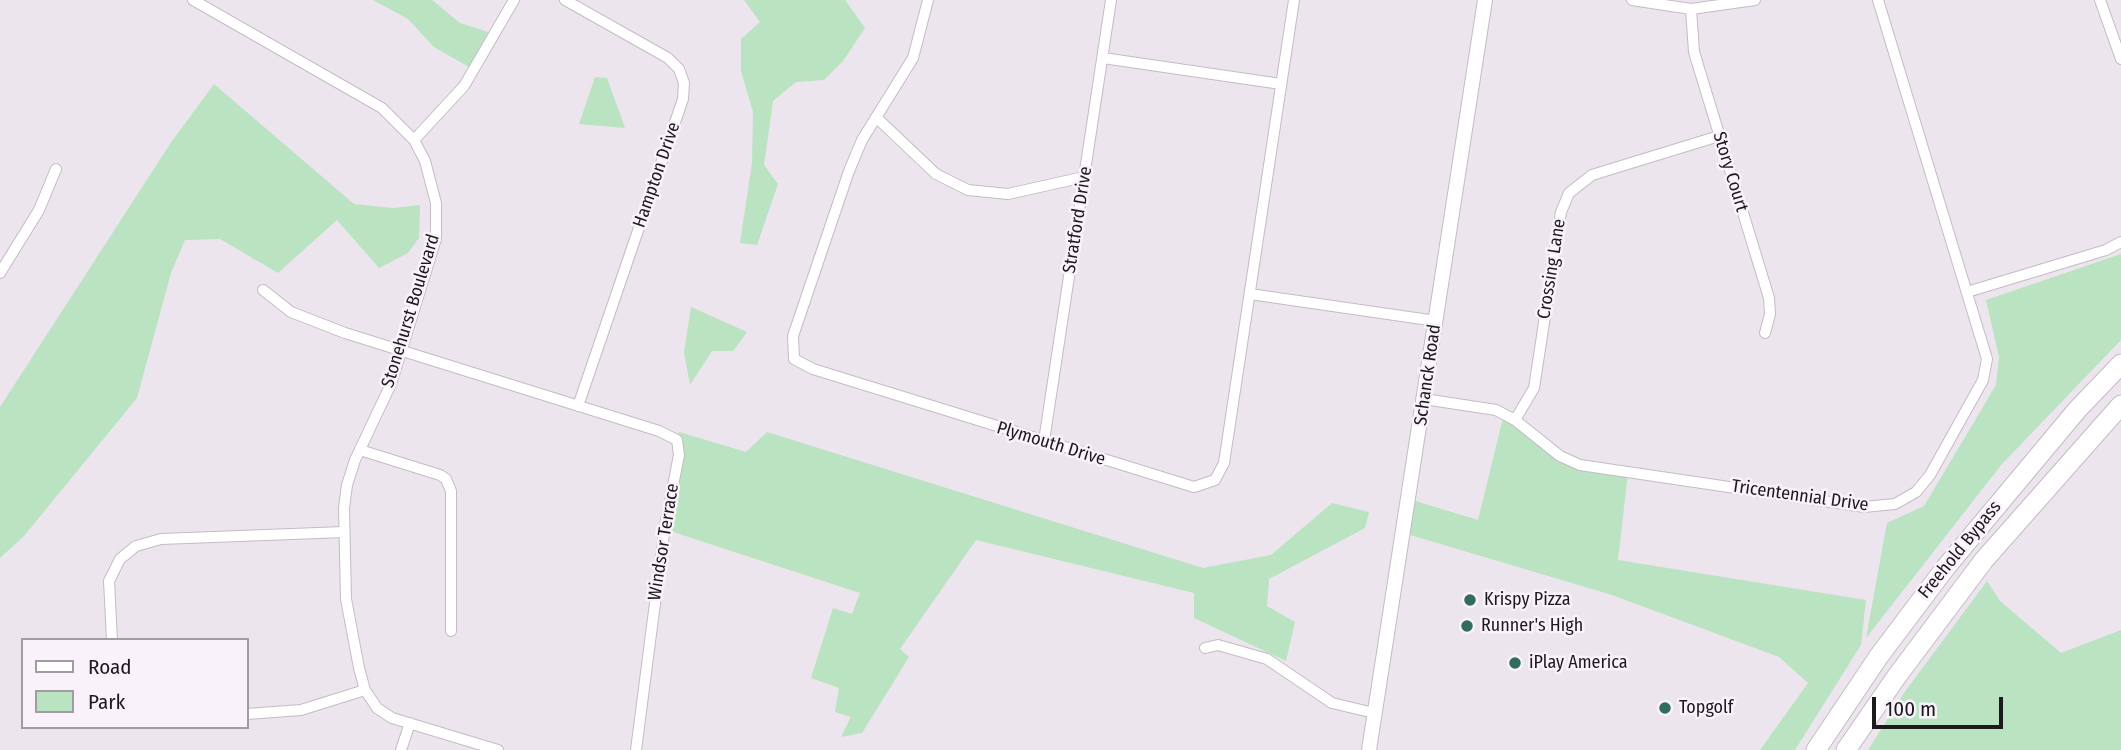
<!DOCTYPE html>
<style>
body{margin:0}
#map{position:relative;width:2121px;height:750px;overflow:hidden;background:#ece5ed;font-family:"Fira Sans Condensed",sans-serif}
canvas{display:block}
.legend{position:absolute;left:21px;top:638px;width:228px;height:91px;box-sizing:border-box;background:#f9f2fb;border:2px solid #a19ca2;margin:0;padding:9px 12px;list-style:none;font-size:21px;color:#1c1a1d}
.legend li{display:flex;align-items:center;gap:14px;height:35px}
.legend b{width:35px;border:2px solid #a19ca2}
.scale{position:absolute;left:1872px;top:697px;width:131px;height:32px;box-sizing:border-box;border:4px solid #1c1a1d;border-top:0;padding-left:9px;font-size:21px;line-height:24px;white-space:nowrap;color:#1c1a1d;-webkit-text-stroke:5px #f9f2fb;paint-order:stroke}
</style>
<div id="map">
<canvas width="2121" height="750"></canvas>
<ul class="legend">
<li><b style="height:9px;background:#fff"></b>Road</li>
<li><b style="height:19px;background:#b9e3c1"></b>Park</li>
</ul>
<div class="scale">100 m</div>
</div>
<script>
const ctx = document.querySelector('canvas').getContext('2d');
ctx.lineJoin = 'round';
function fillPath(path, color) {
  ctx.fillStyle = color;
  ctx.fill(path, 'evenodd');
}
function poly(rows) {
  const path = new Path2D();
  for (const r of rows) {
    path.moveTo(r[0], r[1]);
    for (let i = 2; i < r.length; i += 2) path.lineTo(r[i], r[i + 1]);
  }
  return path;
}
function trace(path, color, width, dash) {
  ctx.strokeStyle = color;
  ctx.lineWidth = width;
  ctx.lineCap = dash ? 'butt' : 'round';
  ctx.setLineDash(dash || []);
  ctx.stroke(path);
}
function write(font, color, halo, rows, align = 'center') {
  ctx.font = font + ' "Fira Sans Condensed",sans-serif';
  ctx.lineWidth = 5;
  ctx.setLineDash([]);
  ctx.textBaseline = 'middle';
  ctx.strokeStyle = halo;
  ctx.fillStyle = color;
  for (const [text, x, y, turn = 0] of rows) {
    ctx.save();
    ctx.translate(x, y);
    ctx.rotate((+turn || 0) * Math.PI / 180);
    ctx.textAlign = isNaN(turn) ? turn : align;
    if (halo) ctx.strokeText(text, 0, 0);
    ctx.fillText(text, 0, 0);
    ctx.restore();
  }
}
fillPath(poly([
 [373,0,432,0,460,23,488,32,469,67,434,47,408,19],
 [744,0,845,0,865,28,843,61,824,80,796,82,773,101,764,165,778,184,757,245,740,243,752,163,753,112,741,71,741,39,760,22],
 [595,77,607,78,625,128,579,124],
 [214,84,354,204,393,208,420,205,419,238,408,253,379,268,337,220,278,273,220,239,185,240,171,273,137,398,24,536,0,558,0,407,170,144],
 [2121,254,2121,340,2002,464,1866,638,1887,523,1924,506,1996,385,1999,357,1986,300],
 [691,307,747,332,733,351,712,351,690,385,684,352],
 [1504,414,1568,460,1628,473,1618,560,1866,600,1861,645,1795,750,1760,750,1808,683,1779,657,1612,595,1407,534,1412,500,1478,520],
 [679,432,746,452,767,432,1203,568,1271,555,1332,503,1369,512,1365,528,1269,579,1267,606,1295,622,1286,661,1194,618,1194,593,976,540,900,649,909,657,862,733,841,737,851,717,835,712,839,688,811,678,833,608,852,614,860,593,664,529],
 [1987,581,2000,601,2061,653,2121,630,2121,750,1868,750,1904,693]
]), '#b9e3c1');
const street = poly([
 [193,0,382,108,414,140,425,161,436,203,436,239,391,384,355,460,347,485,344,508,346,599,359,668,365,690,377,708,392,718,498,750],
 [565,0,668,58,679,69,684,83,683,99,578,406],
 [928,0,913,58,862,140,849,171,793,336,794,359,813,369,1194,487,1215,480,1224,463,1294,0],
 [1632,0,1691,9,1755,0],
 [2100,0,2121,59],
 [1691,9,1694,52,1769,298,1770,314,1765,333],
 [1103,58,1281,84],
 [876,117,936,174,968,190,1008,194,1084,177],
 [414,140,464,86,514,0],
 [0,273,39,210,56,169],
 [263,290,291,312,345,333,659,431,677,440,679,455,665,526,636,750],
 [1967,292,2106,250,2121,242],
 [1250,294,1436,321],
 [1424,399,1496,410,1515,420,1560,456,1580,465,1864,507,1895,504,1916,492,1930,475,1983,380,1987,359,1878,0],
 [1515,420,1534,388,1561,212,1569,193,1592,175,1719,136],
 [1044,441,1111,0],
 [360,450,440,475,446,479,451,491,451,631],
 [112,640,109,581,120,559,136,546,161,539,344,532],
 [1205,648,1218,645,1267,659,1332,703,1374,713],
 [247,714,301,710,365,690],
 [401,750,410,723]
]);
const secondary = poly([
 [1369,750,1485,0]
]);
const highway = poly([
 [1816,750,1879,656,1946,567,2077,410,2121,364],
 [1846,750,1897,676,1984,560,2121,405]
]);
trace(street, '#c3bcc4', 12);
trace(secondary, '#c3bcc4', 16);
trace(highway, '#c3bcc4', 21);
trace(street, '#fff', 10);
trace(secondary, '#fff', 14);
trace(highway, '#fff', 19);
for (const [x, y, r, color] of [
 [1470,600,7,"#306d5a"],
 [1467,626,7,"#306d5a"],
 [1515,663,7,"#306d5a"],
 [1665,708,7,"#306d5a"]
]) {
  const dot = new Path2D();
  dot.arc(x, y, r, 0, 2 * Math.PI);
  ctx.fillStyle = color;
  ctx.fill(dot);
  trace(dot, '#f9f2fb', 2.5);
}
write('18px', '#1c1a1d', '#f9f2fb', [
 ["Story Court",1730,172,73],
 ["Hampton Drive",657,175,-71],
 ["Stratford Drive",1078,220,-81],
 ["Crossing Lane",1552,269,-81],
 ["Stonehurst Boulevard",411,311,-73],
 ["Schanck Road",1428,375,-82],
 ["Plymouth Drive",1051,444,17],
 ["Tricentennial Drive",1800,496,8],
 ["Windsor Terrace",664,542,-81],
 ["Freehold Bypass",1960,550,-51]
]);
write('18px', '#1c1a1d', '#f9f2fb', [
 ["Krispy Pizza",1484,600],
 ["Runner's High",1481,626],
 ["iPlay America",1529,663],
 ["Topgolf",1679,708]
], 'left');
</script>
